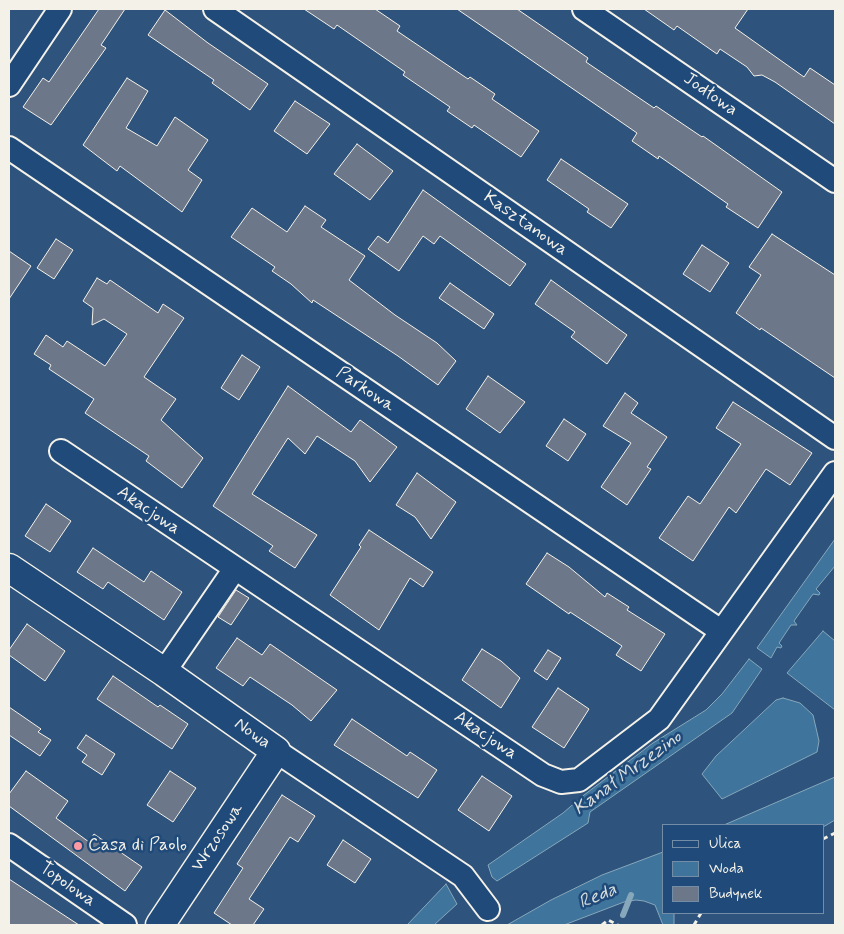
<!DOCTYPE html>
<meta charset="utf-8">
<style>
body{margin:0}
#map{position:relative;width:844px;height:934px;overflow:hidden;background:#2e537d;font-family:Mynerve,sans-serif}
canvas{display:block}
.frame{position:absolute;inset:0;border:10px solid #f4f1e8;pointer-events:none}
.legend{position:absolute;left:662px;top:824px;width:162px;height:90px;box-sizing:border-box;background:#1f4a7a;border:1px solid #748da6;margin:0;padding:6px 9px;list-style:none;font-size:15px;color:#f4f1e8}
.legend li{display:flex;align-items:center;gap:10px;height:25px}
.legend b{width:25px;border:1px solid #748da6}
</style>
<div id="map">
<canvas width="844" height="934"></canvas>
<div class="frame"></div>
<ul class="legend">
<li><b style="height:6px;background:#1f4a7a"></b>Ulica</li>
<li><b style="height:14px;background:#3f759c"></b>Woda</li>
<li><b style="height:14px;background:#6c778a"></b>Budynek</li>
</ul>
</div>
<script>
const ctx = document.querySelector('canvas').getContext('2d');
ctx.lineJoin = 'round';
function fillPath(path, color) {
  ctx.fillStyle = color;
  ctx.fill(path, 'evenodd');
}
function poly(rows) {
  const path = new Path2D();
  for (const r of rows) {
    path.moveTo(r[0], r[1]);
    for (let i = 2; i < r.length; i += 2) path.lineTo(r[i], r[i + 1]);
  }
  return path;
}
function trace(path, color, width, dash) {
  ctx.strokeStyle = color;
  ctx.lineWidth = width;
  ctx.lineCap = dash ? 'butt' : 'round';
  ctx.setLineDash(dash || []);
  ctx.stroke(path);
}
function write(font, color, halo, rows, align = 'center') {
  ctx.font = font + ' Mynerve,sans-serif';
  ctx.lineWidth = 5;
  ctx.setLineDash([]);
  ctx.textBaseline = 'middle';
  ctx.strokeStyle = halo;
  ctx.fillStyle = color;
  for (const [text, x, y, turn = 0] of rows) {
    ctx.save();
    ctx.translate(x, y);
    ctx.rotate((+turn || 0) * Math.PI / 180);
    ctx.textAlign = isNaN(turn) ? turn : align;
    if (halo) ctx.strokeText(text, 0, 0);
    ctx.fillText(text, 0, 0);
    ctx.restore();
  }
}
const water = poly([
 [835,539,835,566,816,589,820,593,819,595,813,594,794,621,797,625,791,625,779,643,782,646,781,648,777,647,771,658,757,648,835,539],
 [823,631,835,641,835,710,787,673,823,631],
 [749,659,762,669,732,713,590,812,588,823,497,881,492,877,488,865,563,813,584,795,653,743,706,710,722,694,749,659],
 [783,698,800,703,813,715,819,741,817,752,722,799,702,774,716,756,776,700,783,698],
 [835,777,835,820,823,827,724,825,835,777],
 [663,852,663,913,674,913,674,925,663,925,655,905,644,901,636,900,624,902,564,925,507,925,551,900,602,875,663,852],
 [446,884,457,904,434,925,407,925,446,884]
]);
fillPath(water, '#3f759c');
trace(water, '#87a7ba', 1);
trace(poly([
 [623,915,631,895]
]), '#87a7ba', 6);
const building = poly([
 [99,9,125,9,101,45,106,48,51,125,23,107,43,78,49,82,99,9],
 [304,9,375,9,400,26,397,31,468,79,470,77,495,94,492,99,539,131,521,157,474,125,472,128,447,111,450,107,403,75,405,72,337,25,334,29,304,9],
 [457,9,517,9,588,58,586,62,654,108,656,106,702,137,703,136,782,192,758,228,726,207,728,204,659,156,658,159,632,141,637,133,457,9],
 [644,9,748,9,735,28,804,77,810,68,835,85,835,124,775,82,762,75,754,76,747,67,720,49,717,54,677,26,674,30,644,9],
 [165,10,208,43,268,84,250,110,212,83,214,80,148,35,165,10],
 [127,78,148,91,126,128,157,146,175,117,208,140,188,170,202,180,182,212,120,166,117,171,83,145,127,78],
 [295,101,330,124,307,154,274,131,295,101],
 [357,144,393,171,370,200,334,174,357,144],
 [561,159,628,204,611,228,587,212,589,209,547,180,561,159],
 [423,190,526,264,510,286,440,236,434,244,423,236,399,271,368,249,378,236,388,243,423,190],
 [305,206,326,220,321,227,365,256,349,280,395,315,437,343,456,361,438,385,398,356,313,300,312,303,291,284,272,271,275,267,231,237,252,208,287,232,305,206],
 [772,234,835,275,835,378,761,328,760,330,736,313,761,275,749,267,772,234],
 [56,239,73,250,54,279,37,268,56,239],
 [702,245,729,263,710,292,683,274,702,245],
 [9,251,31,266,9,299,9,251],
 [97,278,107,284,110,280,158,313,163,304,184,318,144,377,176,399,161,420,203,458,182,488,146,461,149,456,85,413,94,399,49,369,51,365,34,354,46,335,63,347,67,341,105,366,127,334,104,319,92,325,93,308,83,301,97,278],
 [551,280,627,335,607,364,571,337,575,332,535,304,551,280],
 [450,283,494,314,484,329,439,298,450,283],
 [242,355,260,367,239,400,221,388,242,355],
 [488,376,525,402,500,433,466,409,488,376],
 [288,386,351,432,360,420,397,447,370,482,355,461,317,436,305,454,288,438,252,494,317,535,295,568,269,551,273,546,213,506,288,386],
 [625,393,638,403,631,413,667,437,647,467,651,469,627,505,601,487,631,443,603,426,625,393],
 [733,402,812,453,790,485,766,469,736,513,729,507,693,561,659,538,688,496,700,504,741,444,716,428,733,402],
 [564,419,586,434,568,461,546,446,564,419],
 [417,473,456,502,431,539,415,517,396,505,417,473],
 [46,504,71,521,50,552,25,536,46,504],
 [369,530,433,572,423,587,410,578,379,630,330,595,361,547,359,545,369,530],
 [93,548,144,582,151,571,182,592,164,620,108,582,103,589,77,572,93,548],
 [547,553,569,567,605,597,607,593,629,607,627,610,665,634,641,671,616,655,622,646,570,612,569,614,526,584,547,553],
 [236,590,249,598,231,625,218,617,236,590],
 [27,624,65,651,45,681,9,655,9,650,27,624],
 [237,638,262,655,270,644,337,690,311,721,292,705,250,677,243,686,216,668,237,638],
 [482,649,501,661,520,678,501,708,462,680,482,649],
 [548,650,561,658,547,680,534,671,548,650],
 [113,676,158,707,160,705,188,724,172,749,97,699,113,676],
 [558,688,589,709,564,748,532,727,558,688],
 [9,707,41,729,38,732,51,740,40,756,9,735,9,707],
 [352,719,407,756,410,752,437,770,418,798,334,745,352,719],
 [86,735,115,754,102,775,82,762,87,755,77,748,86,735],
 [26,771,68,801,56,818,89,842,94,834,142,867,125,891,9,806,9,794,26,771],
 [170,771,196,788,173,822,147,805,170,771],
 [482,776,512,796,489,831,458,810,482,776],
 [282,795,315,816,298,842,290,837,249,899,264,909,253,925,232,925,214,913,243,868,237,864,282,795],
 [343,840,371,859,355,883,327,865,343,840],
 [9,879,53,908,79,925,9,925,9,879]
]);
fillPath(building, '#6c778a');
trace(building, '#f4f1e8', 1);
const minor = poly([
 [215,9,835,438],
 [584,9,835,181],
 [9,85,60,9],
 [9,148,721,631],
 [61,451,543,775,561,782,579,780,659,719,835,473],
 [164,672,234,570],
 [276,751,463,876,488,909],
 [9,845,125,925]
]);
const tertiary = poly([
 [9,568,164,672,276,751,160,925]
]);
trace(minor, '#f4f1e8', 26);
trace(tertiary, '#f4f1e8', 31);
trace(poly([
 [823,839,835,833],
 [602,925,608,920,618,925],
 [694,925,701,913]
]), '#f4f1e8', 3, [5, 4]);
trace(minor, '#1f4a7a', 22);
trace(tertiary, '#1f4a7a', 28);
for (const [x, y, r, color] of [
 [78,846,5,"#ff9aa2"]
]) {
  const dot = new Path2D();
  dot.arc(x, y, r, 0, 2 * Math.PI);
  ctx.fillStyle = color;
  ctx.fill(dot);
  trace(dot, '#1f4a7a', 2);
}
write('18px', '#f4f1e8', '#1f4a7a', [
 ["Jodłowa",710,95,35],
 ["Kasztanowa",525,224,35],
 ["Parkowa",365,390,34],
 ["Akacjowa",148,511,34],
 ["Nowa",252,734,35],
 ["Akacjowa",485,736,34],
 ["Wrzosowa",218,838,-56],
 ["Topolowa",67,885,35]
]);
write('18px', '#f4f1e8', '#1f4a7a', [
 ["Casa di Paolo",88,846]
], 'left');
write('italic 19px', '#d9dedd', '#1f4a7a', [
 ["Kanał Mrzezino",628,774,-36],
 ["Reda",598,897,-23]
]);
</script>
